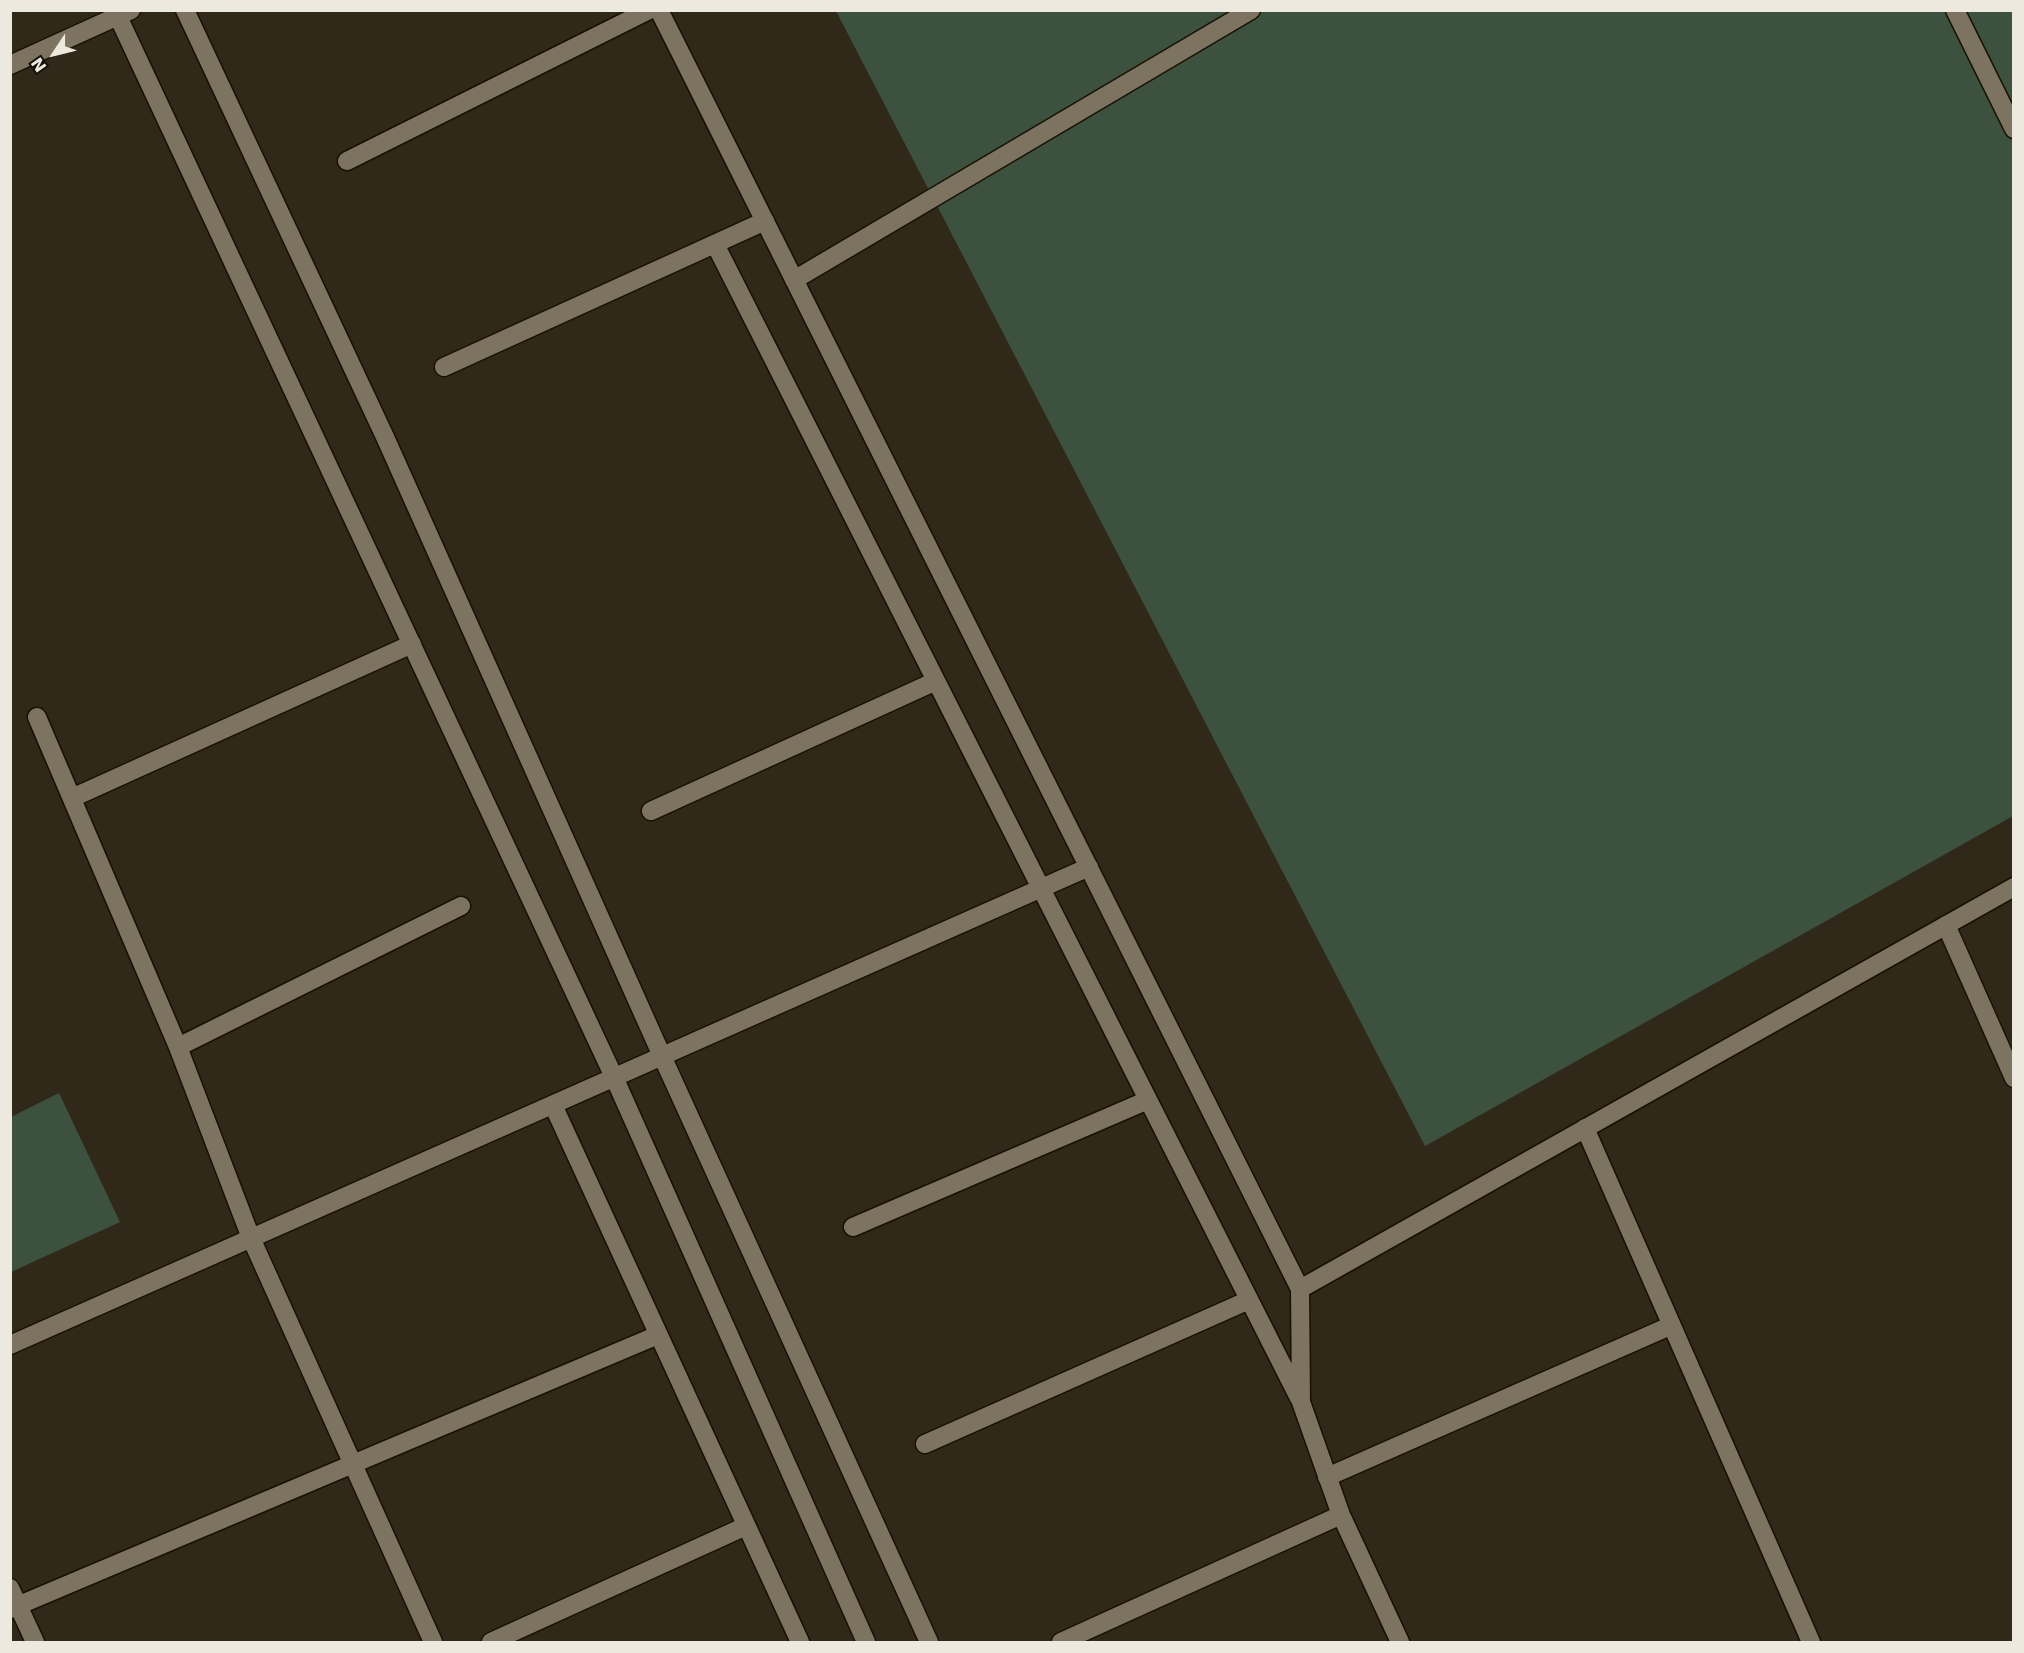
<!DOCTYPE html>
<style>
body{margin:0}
#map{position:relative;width:2024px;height:1653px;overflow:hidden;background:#302919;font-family:"DejaVu Sans",sans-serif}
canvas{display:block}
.frame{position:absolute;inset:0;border:12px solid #eee9df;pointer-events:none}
.north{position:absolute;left:24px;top:24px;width:60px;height:60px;-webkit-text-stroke:4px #15120b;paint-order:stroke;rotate:235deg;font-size:16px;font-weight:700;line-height:24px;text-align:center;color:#eee9df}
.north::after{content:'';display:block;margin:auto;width:21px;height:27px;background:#eee9df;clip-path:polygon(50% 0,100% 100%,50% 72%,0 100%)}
</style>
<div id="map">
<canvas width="2024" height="1653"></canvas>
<div class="frame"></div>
<div class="north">N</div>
</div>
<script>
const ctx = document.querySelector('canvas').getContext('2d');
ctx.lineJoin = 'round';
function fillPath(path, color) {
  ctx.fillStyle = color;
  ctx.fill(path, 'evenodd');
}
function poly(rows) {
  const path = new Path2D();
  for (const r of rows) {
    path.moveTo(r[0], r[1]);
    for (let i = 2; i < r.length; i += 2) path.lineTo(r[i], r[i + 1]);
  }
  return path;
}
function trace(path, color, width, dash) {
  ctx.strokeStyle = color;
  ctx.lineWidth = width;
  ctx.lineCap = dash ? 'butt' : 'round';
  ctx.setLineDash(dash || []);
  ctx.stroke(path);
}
fillPath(poly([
 [836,11,2013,11,2013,816,1425,1146],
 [59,1093,120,1222,11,1272,11,1117]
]), '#3d523e');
const lane = poly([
 [347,161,649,10],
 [444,367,765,221],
 [553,1105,800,1642],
 [1327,1477,1670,1326]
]);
const street = poly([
 [115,10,614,1077,866,1642],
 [185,10,385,437,662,1056,929,1642],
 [659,10,1300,1289,1301,1402,1341,1515,1400,1642],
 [1955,10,2014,129],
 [10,65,131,10],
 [715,244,1299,1398],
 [794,280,1251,10],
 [37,717,178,1047,251,1238,433,1642],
 [72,798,412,644],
 [651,811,936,681],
 [1946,925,2014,1078],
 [178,1047,461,906],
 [1585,1128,1811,1642],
 [853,1227,1148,1100],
 [1300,1289,2014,887],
 [10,1345,1089,867],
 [925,1444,1249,1300],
 [10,1588,35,1642],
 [10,1609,658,1335],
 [491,1642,746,1526],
 [1061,1642,1341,1515]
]);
trace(lane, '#181104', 21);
trace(street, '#181104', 21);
trace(lane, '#7c7361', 18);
trace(street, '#7c7361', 18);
</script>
